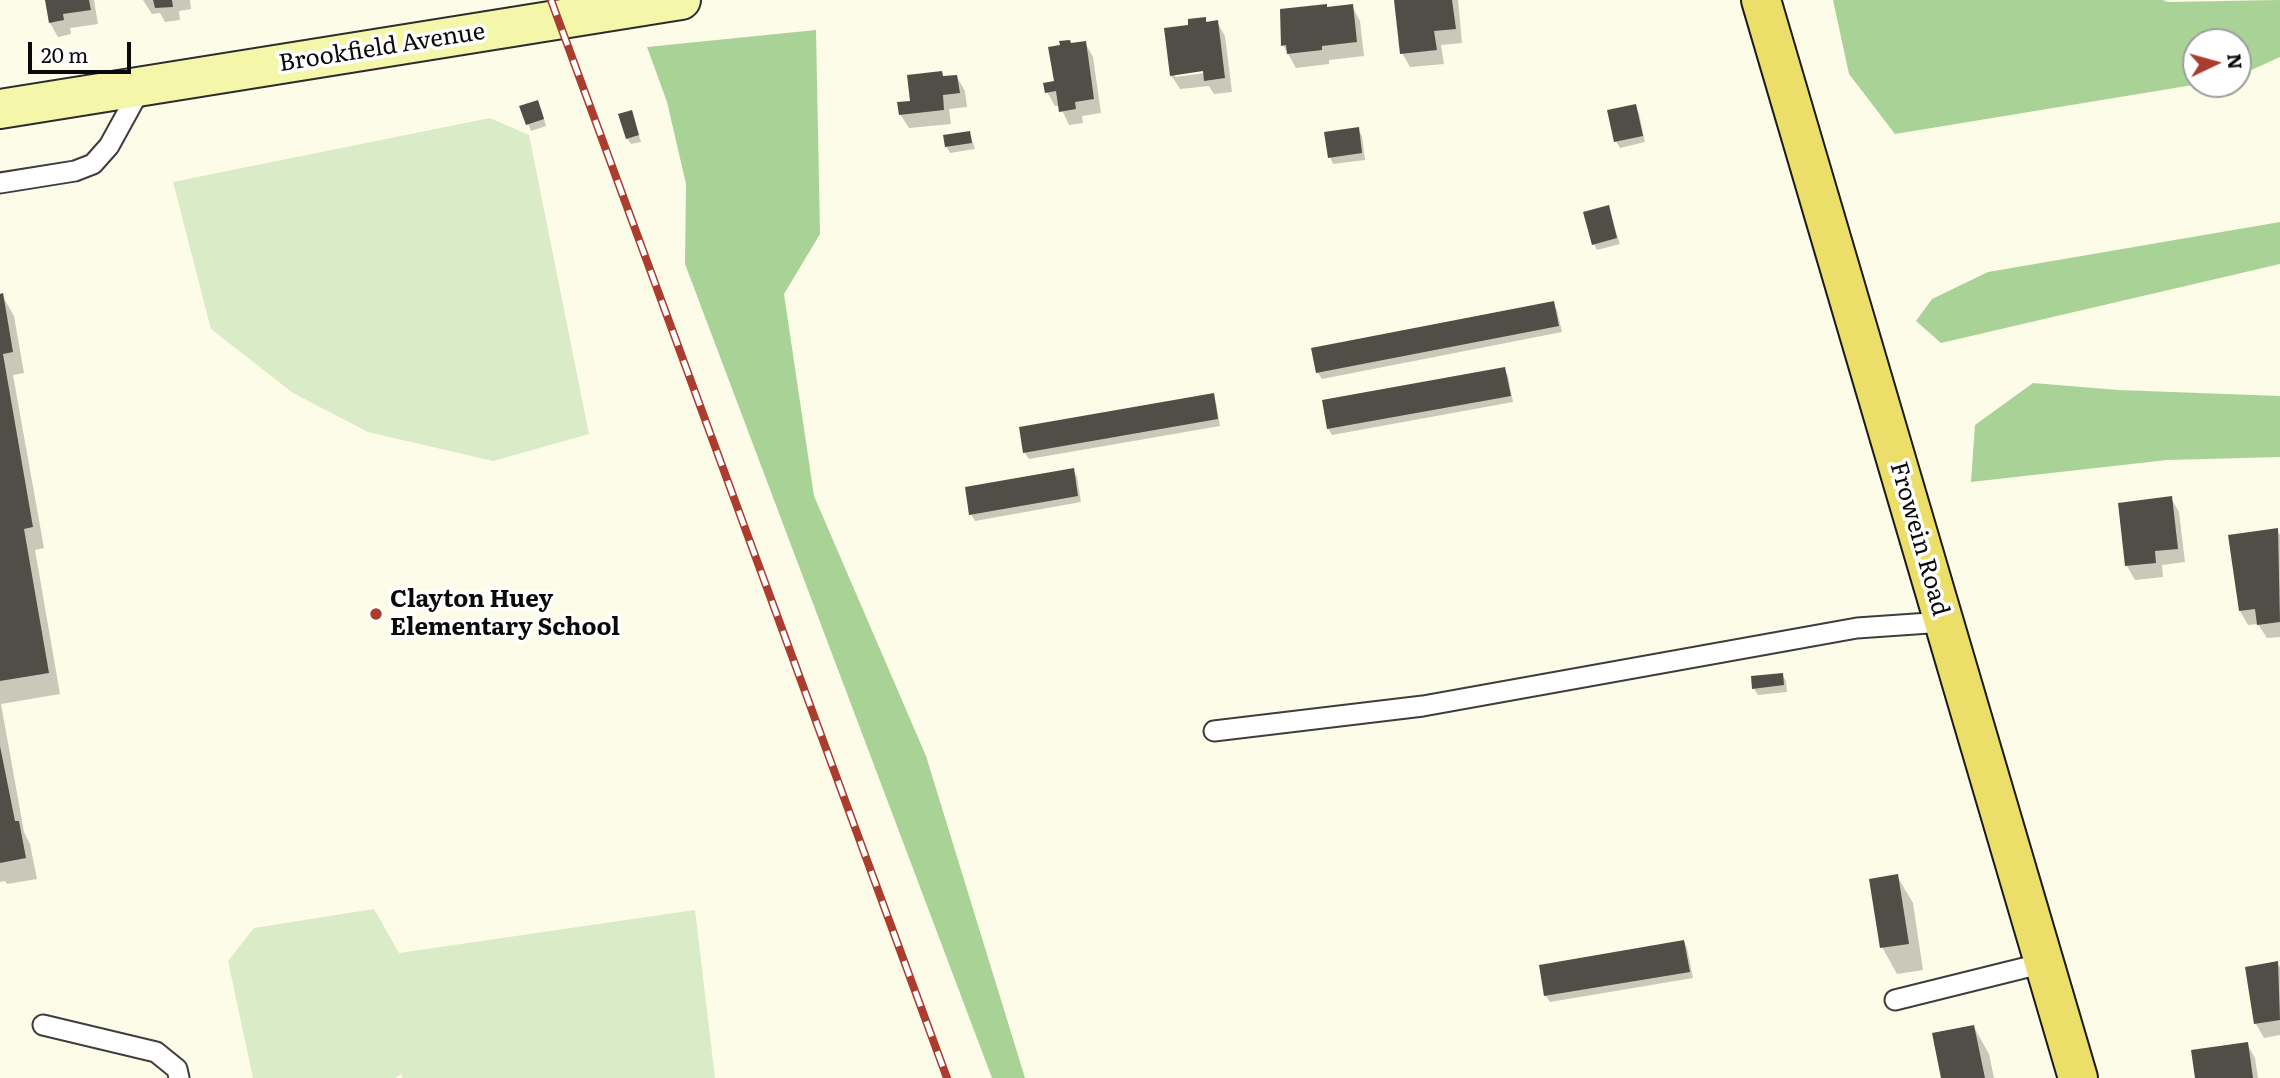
<!DOCTYPE html>
<style>
body{margin:0}
#map{position:relative;width:2280px;height:1078px;overflow:hidden;background:#fdfce8;font-family:Literata,serif}
canvas{display:block}
.north{position:absolute;left:2182px;top:28px;width:70px;height:70px;box-sizing:border-box;background:#fff;border:2px solid #9d9d9d;border-radius:50%;rotate:85deg;font-size:19px;font-weight:700;line-height:28px;text-align:center;color:#0a0a0a}
.north::after{content:'';display:block;margin:auto;width:24px;height:32px;background:#ab3d30;clip-path:polygon(50% 0,100% 100%,50% 72%,0 100%)}
.scale{position:absolute;left:28px;top:42px;width:103px;height:32px;box-sizing:border-box;border:4px solid #0a0a0a;border-top:0;padding-left:9px;font-size:21px;line-height:24px;white-space:nowrap;color:#0a0a0a;-webkit-text-stroke:5px #fff;paint-order:stroke}
</style>
<div id="map">
<canvas width="2280" height="1078"></canvas>
<div class="north">N</div>
<div class="scale">20 m</div>
</div>
<script>
const ctx = document.querySelector('canvas').getContext('2d');
ctx.lineJoin = 'round';
function fillPath(path, color) {
  ctx.fillStyle = color;
  ctx.fill(path, 'evenodd');
}
function poly(rows) {
  const path = new Path2D();
  for (const r of rows) {
    path.moveTo(r[0], r[1]);
    for (let i = 2; i < r.length; i += 2) path.lineTo(r[i], r[i + 1]);
  }
  return path;
}
function trace(path, color, width, dash) {
  ctx.strokeStyle = color;
  ctx.lineWidth = width;
  ctx.lineCap = dash ? 'butt' : 'round';
  ctx.setLineDash(dash || []);
  ctx.stroke(path);
}
function write(font, color, halo, rows, align = 'center') {
  ctx.font = font + ' Literata,serif';
  ctx.lineWidth = 7;
  ctx.setLineDash([]);
  ctx.textBaseline = 'middle';
  ctx.strokeStyle = halo;
  ctx.fillStyle = color;
  for (const [text, x, y, turn = 0] of rows) {
    ctx.save();
    ctx.translate(x, y);
    ctx.rotate((+turn || 0) * Math.PI / 180);
    ctx.textAlign = isNaN(turn) ? turn : align;
    if (halo) ctx.strokeText(text, 0, 0);
    ctx.fillText(text, 0, 0);
    ctx.restore();
  }
}
fillPath(poly([
 [1833,0,2163,0,2167,2,2280,0,2280,57,2238,76,2238,42,2196,42,2196,84,2199,84,1895,134,1849,74],
 [816,30,820,234,784,294,814,496,926,756,1025,1078,992,1078,685,264,686,184,667,102,647,47],
 [2280,222,2280,264,1941,343,1916,321,1932,299,1988,272],
 [2033,383,2118,390,2280,396,2280,457,2167,460,1971,482,1975,425]
]), '#a9d297');
fillPath(poly([
 [490,118,529,135,589,434,493,461,368,432,293,393,211,329,173,182],
 [374,909,399,953,695,910,715,1078,402,1078,401,1074,395,1078,253,1078,228,961,254,928]
]), '#d9ebc7');
fillPath(poly([
 [47,0,94,0,98,24,70,28,71,34,58,37,50,23],
 [143,0,190,0,191,9,179,11,180,20,165,22,160,13,152,14],
 [1396,0,1458,0,1462,43,1441,45,1444,64,1410,67,1402,53],
 [1352,6,1360,21,1364,56,1329,60,1329,64,1296,68,1283,45,1328,9],
 [1205,19,1208,23,1217,22,1225,36,1232,92,1214,94,1209,86,1180,89,1171,75,1190,27],
 [1212,69,1212,72,1175,77,1175,73],
 [1085,43,1093,57,1101,113,1082,116,1083,123,1069,125,1060,106,1055,106,1047,92,1056,83,1062,47],
 [941,72,944,78,957,77,965,91,967,107,949,109,951,124,909,128,900,114],
 [1635,106,1639,113,1645,142,1620,148,1616,141],
 [522,107,541,108,546,126,531,131],
 [631,112,641,142,631,144,627,138],
 [1358,129,1362,136,1365,160,1333,164,1330,157],
 [970,133,975,149,950,153,946,146],
 [1608,207,1620,244,1597,250,1594,244],
 [2,295,14,316,24,373,13,375,44,548,35,550,60,694,1,704,24,832,30,844,37,879,7,884,5,881,0,882,0,296],
 [1553,303,1557,310,1562,332,1322,379,1318,373,1313,350],
 [1504,369,1508,376,1513,402,1332,435,1328,428],
 [1213,395,1216,402,1220,426,1029,459,1025,453,1021,429],
 [1073,470,1077,477,1081,502,975,521,971,514],
 [2171,498,2179,512,2185,562,2162,565,2163,577,2135,580,2127,566],
 [2277,530,2280,535,2280,637,2267,638,2258,624,2248,625,2240,611],
 [1782,675,1786,681,1787,692,1758,695,1754,689],
 [1897,876,1913,903,1923,970,1897,974,1882,947],
 [1684,941,1687,948,1693,978,1550,1002,1546,996,1541,966],
 [2277,963,2280,967,2280,1035,2264,1038,2256,1024],
 [1974,1027,1989,1054,1994,1078,1943,1078],
 [2247,1044,2255,1058,2258,1078,2197,1078]
]), '#0003');
fillPath(poly([
 [45,0,89,0,91,10,63,14,64,20,49,23],
 [153,0,172,0,173,7,155,8],
 [1394,0,1452,0,1456,29,1434,31,1437,50,1400,54],
 [1327,4,1327,7,1353,4,1357,42,1322,46,1322,50,1287,54,1286,45,1281,46,1280,9],
 [1206,17,1206,22,1218,20,1225,78,1204,81,1203,71,1170,76,1164,28,1188,25,1188,19],
 [1070,40,1071,43,1086,41,1094,99,1075,102,1076,109,1059,112,1056,91,1045,93,1043,83,1054,81,1048,47,1060,45,1059,41],
 [942,71,943,76,957,75,960,93,943,95,944,110,899,115,897,102,910,101,907,75],
 [538,100,544,119,526,125,519,106],
 [1636,104,1643,136,1614,142,1607,110],
 [632,110,639,135,626,139,618,114],
 [1359,127,1362,153,1328,158,1324,132],
 [970,131,972,143,945,147,943,135],
 [1609,205,1617,238,1592,245,1583,212],
 [3,293,13,352,3,354,33,527,24,529,49,673,0,681,0,294],
 [1554,301,1559,326,1316,373,1311,348],
 [1505,367,1511,396,1327,429,1322,400],
 [1214,393,1218,419,1023,453,1019,427],
 [1074,468,1078,496,969,515,965,487],
 [2172,496,2178,549,2155,551,2156,563,2125,566,2118,503],
 [2278,528,2280,622,2257,625,2255,609,2239,611,2228,535],
 [1783,673,1784,685,1752,689,1751,676],
 [0,746,15,821,19,821,26,858,0,863],
 [1898,874,1909,944,1880,948,1869,879],
 [1684,940,1690,972,1544,996,1539,965],
 [2278,961,2280,1020,2254,1024,2245,967],
 [1974,1025,1985,1078,1941,1078,1932,1033],
 [2248,1042,2253,1078,2195,1078,2191,1050]
]), '#514d47');
const lane = poly([
 [0,183,75,171,93,164,109,146,142,86],
 [1214,731,1423,706,1857,628,1944,622],
 [1895,1000,2044,963],
 [43,1025,156,1052,177,1069,179,1078]
]);
const secondary = poly([
 [0,109,681,0]
]);
const primary = poly([
 [1761,0,2078,1078]
]);
trace(lane, '#3d3d3d', 23);
trace(secondary, '#2c2c2c', 42);
trace(primary, '#1b1b1b', 42);
trace(lane, '#fff', 19);
trace(secondary, '#f4f7a9', 38);
trace(primary, '#ebdf6a', 38);
const rail = poly([
 [551,0,947,1078]
]);
trace(rail, '#ab3d30', 8);
trace(rail, '#fff', 5, [16]);
for (const [x, y, r, color] of [
 [376,614,7,"#ab3d30"]
]) {
  const dot = new Path2D();
  dot.arc(x, y, r, 0, 2 * Math.PI);
  ctx.fillStyle = color;
  ctx.fill(dot);
  trace(dot, '#fff', 2.5);
}
write('24px', '#0a0a0a', '#fff', [
 ["Brookfield Avenue",382,48,-9],
 ["Frowein Road",1919,539,74]
]);
write('bold 24px', '#0a0a0a', '#fff', [
 ["Clayton Huey",390,600],
 ["Elementary School",390,628]
], 'left');
</script>
